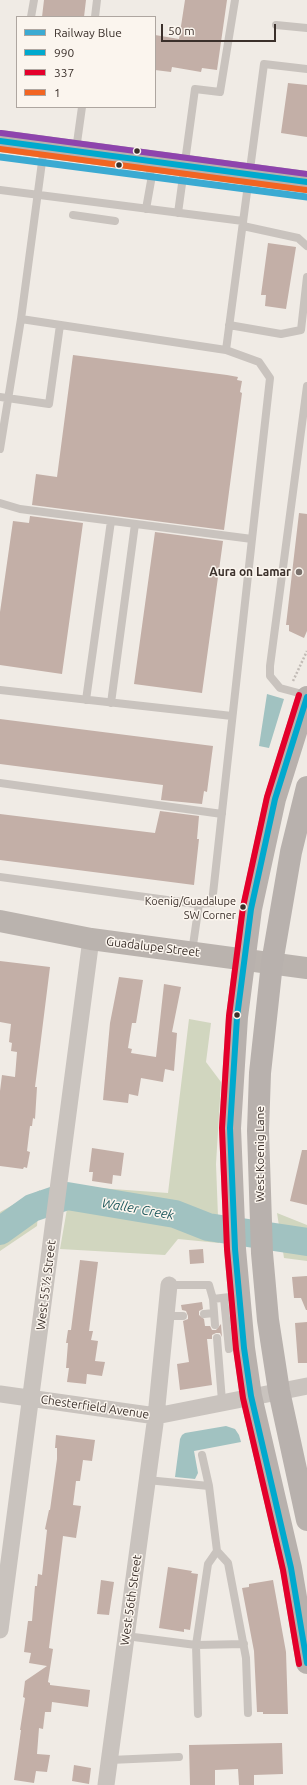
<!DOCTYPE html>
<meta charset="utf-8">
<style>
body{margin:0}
#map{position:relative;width:307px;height:1785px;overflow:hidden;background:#f0ebe5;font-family:Ubuntu,sans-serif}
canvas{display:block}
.legend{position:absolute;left:16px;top:16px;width:140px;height:92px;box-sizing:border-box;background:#fbf5ee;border:1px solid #aea6a0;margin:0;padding:5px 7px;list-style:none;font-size:12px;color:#3b302b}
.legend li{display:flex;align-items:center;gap:8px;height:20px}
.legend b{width:20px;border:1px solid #aea6a0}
.scale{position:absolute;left:161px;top:24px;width:115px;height:18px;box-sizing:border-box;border:2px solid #3b302b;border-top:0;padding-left:5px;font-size:12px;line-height:14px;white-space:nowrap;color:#3b302b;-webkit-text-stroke:3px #fbf5ee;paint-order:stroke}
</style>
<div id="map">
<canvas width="307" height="1785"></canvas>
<ul class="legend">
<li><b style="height:5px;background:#3baad2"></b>Railway Blue</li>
<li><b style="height:5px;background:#00a9ce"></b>990</li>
<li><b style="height:5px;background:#e4002b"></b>337</li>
<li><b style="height:5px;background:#f26522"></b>1</li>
</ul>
<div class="scale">50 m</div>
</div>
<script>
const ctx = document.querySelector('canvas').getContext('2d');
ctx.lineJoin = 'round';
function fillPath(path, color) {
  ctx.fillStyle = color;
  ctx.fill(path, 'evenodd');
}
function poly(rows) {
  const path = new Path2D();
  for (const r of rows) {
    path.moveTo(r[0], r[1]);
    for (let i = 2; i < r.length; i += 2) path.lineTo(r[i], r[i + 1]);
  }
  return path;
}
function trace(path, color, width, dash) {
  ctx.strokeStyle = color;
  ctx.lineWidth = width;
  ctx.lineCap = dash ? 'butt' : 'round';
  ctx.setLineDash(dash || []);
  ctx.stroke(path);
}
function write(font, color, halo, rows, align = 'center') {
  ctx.font = font + ' Ubuntu,sans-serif';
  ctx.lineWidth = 3;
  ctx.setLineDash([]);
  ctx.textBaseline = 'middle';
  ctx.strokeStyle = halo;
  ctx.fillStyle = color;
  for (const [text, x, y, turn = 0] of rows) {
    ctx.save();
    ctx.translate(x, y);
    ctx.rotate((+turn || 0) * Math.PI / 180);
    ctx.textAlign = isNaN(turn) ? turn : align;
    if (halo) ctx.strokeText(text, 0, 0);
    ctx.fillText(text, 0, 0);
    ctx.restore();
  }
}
fillPath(poly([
 [189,1019,211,1023,206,1062,221,1082,216,1164,219,1243,178,1239,165,1255,60,1249,71,1186,168,1193],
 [40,1190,37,1226,0,1251,0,1212],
 [277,1213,307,1225,307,1261,284,1258]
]), '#d1d6bf');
fillPath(poly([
 [267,694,284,699,269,748,259,746],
 [226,1426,235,1429,239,1435,241,1442,194,1451,198,1473,195,1479,175,1477,180,1439,182,1435,185,1433]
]), '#a1c2c1');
trace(poly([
 [0,1231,32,1208,67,1196,175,1214,208,1227,307,1242]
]), '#a1c2c1', 28);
fillPath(poly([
 [44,0,86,0,84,17,42,17],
 [185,0,227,0,217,70,202,68,201,72,172,67,171,72,155,70,155,35,179,39],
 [288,83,307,85,307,137,281,133],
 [268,243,296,247,286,309,265,306,266,295,261,295],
 [73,355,227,375,238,377,237,380,242,381,240,392,242,393,224,530,32,505,36,474,57,477],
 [299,513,307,514,307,631,304,638,289,631,289,625,286,625],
 [30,516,83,523,62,674,0,665,0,612,13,521,29,523],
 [155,532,223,541,202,693,134,684],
 [0,719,213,746,207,792,204,791,202,804,161,800,163,785,0,764],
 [160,811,199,816,197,839,199,839,194,885,0,860,0,814,155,833],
 [0,961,50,967,35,1087,37,1087,35,1119,33,1118,32,1126,30,1126,27,1151,30,1152,27,1168,24,1167,23,1169,0,1166,0,1091,2,1075,15,1077,17,1052,11,1051,12,1043,9,1042,11,1024,0,1022],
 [119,977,143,980,136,1023,132,1023,128,1048,132,1049,131,1053,156,1057,164,984,181,987,172,1032,177,1033,174,1071,165,1069,163,1082,141,1078,138,1096,129,1094,128,1103,103,1100,110,1023],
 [92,1148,124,1153,121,1176,113,1175,112,1184,92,1181,93,1172,89,1172],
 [302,1150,307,1150,307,1205,290,1201],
 [203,1249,204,1263,190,1264,189,1250],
 [80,1260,98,1262,89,1331,93,1331,91,1340,98,1341,95,1361,105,1362,102,1376,87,1374,86,1384,67,1382,69,1368,66,1368,68,1343,66,1343,68,1330,71,1330],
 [307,1276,307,1310,306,1310,301,1298,294,1298,292,1277],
 [202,1302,203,1309,199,1311,199,1315,204,1319,205,1326,210,1326,212,1330,216,1330,221,1324,222,1337,220,1333,216,1333,212,1335,212,1339,207,1339,212,1385,180,1390,177,1364,189,1362,183,1321,188,1319,188,1316,186,1311,182,1310,181,1305],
 [307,1322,307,1363,298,1363,295,1323],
 [56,1435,95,1440,92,1461,83,1460,80,1481,76,1481,73,1505,81,1506,76,1538,63,1536,49,1648,53,1649,48,1682,50,1683,50,1685,90,1690,88,1707,52,1702,51,1712,45,1712,43,1729,39,1728,37,1754,50,1755,47,1772,36,1771,34,1783,14,1780,21,1730,20,1730,25,1698,23,1697,25,1681,47,1666,29,1663,31,1653,24,1652,28,1621,32,1621,35,1586,37,1586,38,1574,42,1575,47,1530,45,1529,49,1510,50,1510,57,1459,57,1448,55,1448],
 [168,1567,192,1571,191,1573,198,1574,190,1630,184,1629,184,1632,159,1628],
 [101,1580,114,1582,109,1615,97,1614],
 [273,1580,286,1652,288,1714,263,1714,263,1712,257,1712,254,1651,242,1588,249,1587,249,1584],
 [282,1743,283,1774,254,1775,254,1785,239,1785,238,1769,215,1770,215,1785,190,1785,189,1745],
 [74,1765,91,1768,89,1784,72,1781]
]), '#c3afa7');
trace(poly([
 [293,681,307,651]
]), '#c2bbb6', 2.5, [2, 2]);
trace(poly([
 [31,17,34,0],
 [95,17,97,0],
 [276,25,307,28],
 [76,150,82,107],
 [0,190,243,221],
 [146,209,151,181,149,161],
 [178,213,195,89,220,92,235,0],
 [73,215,115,221],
 [243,226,298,238,307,246],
 [21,319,44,147],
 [229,325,281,334,301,330,307,277],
 [0,397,49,404,60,325],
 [0,449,21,319,226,350,264,64,307,69],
 [0,503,20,509,252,539,270,378,259,362,226,350],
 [0,690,232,716],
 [306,695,280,688,270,676,270,666,307,386],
 [86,700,111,521],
 [111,703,135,524],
 [0,783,222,814],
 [0,877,196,904,212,903,252,539],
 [192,952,199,904],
 [169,1285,209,1285,213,1299],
 [224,1298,229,1349],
 [204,1314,214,1313],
 [166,1316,183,1316],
 [215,1325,213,1299,238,1296],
 [217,1338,222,1401],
 [202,1455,209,1486,217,1551,228,1563,246,1658,248,1713],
 [147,1480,209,1486],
 [126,1636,196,1645,244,1644],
 [198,1714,196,1645,208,1564,217,1551],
 [110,1760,179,1757]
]), '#c9c3be', 8);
trace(poly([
 [0,1394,156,1416,307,1386],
 [0,1630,91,939],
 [106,1785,156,1416,169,1285]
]), '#c9c3be', 17);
trace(poly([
 [0,921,91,939,307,968]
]), '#bab3ae', 22);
trace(poly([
 [0,141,307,182],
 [307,697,275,799,251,909,237,1017,230,1128,235,1249,244,1348,251,1396,291,1568,307,1663],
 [307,787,291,852,272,963,260,1073,258,1131,262,1253,268,1320,279,1391,307,1520]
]), '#b8b1ad', 22);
trace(poly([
 [0,141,307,182],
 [307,697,275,799,251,909,237,1017,230,1128,235,1249,244,1348,251,1396,291,1568,307,1663]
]), '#00a9ce', 6);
trace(poly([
 [299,1664,283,1570,243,1398,236,1349,227,1249,222,1128,229,1016,243,907,267,797,299,695]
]), '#e4002b', 6);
trace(poly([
 [0,149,306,190]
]), '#f26522', 6);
trace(poly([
 [1,133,307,174]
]), '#8e44ad', 6);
trace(poly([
 [0,157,307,197]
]), '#3baad2', 7);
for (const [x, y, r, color] of [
 [137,151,3.5,"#3b302b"],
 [119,165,3.5,"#3b302b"],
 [299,572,4,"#7a716c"],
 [243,907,3.5,"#3b302b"],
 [237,1015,3.5,"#3b302b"]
]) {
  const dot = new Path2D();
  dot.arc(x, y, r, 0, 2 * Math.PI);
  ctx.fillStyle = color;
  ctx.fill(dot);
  trace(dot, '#fbf5ee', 1.5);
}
write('11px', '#3b302b', '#fbf5ee', [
 ["Koenig/Guadalupe",236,901],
 ["SW Corner",236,915]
], 'right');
write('bold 12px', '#3b302b', '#fbf5ee', [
 ["Aura on Lamar",291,572]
], 'right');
write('12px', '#3b302b', '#fbf5ee', [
 ["Guadalupe Street",153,947,7],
 ["West Koenig Lane",260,1154,-90],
 ["West 55½ Street",46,1285,-83],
 ["Chesterfield Avenue",95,1407,8],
 ["West 56th Street",131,1600,-82]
]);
write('italic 13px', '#1f5a5e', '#fbf5ee', [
 ["Waller Creek",138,1209,10]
]);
</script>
